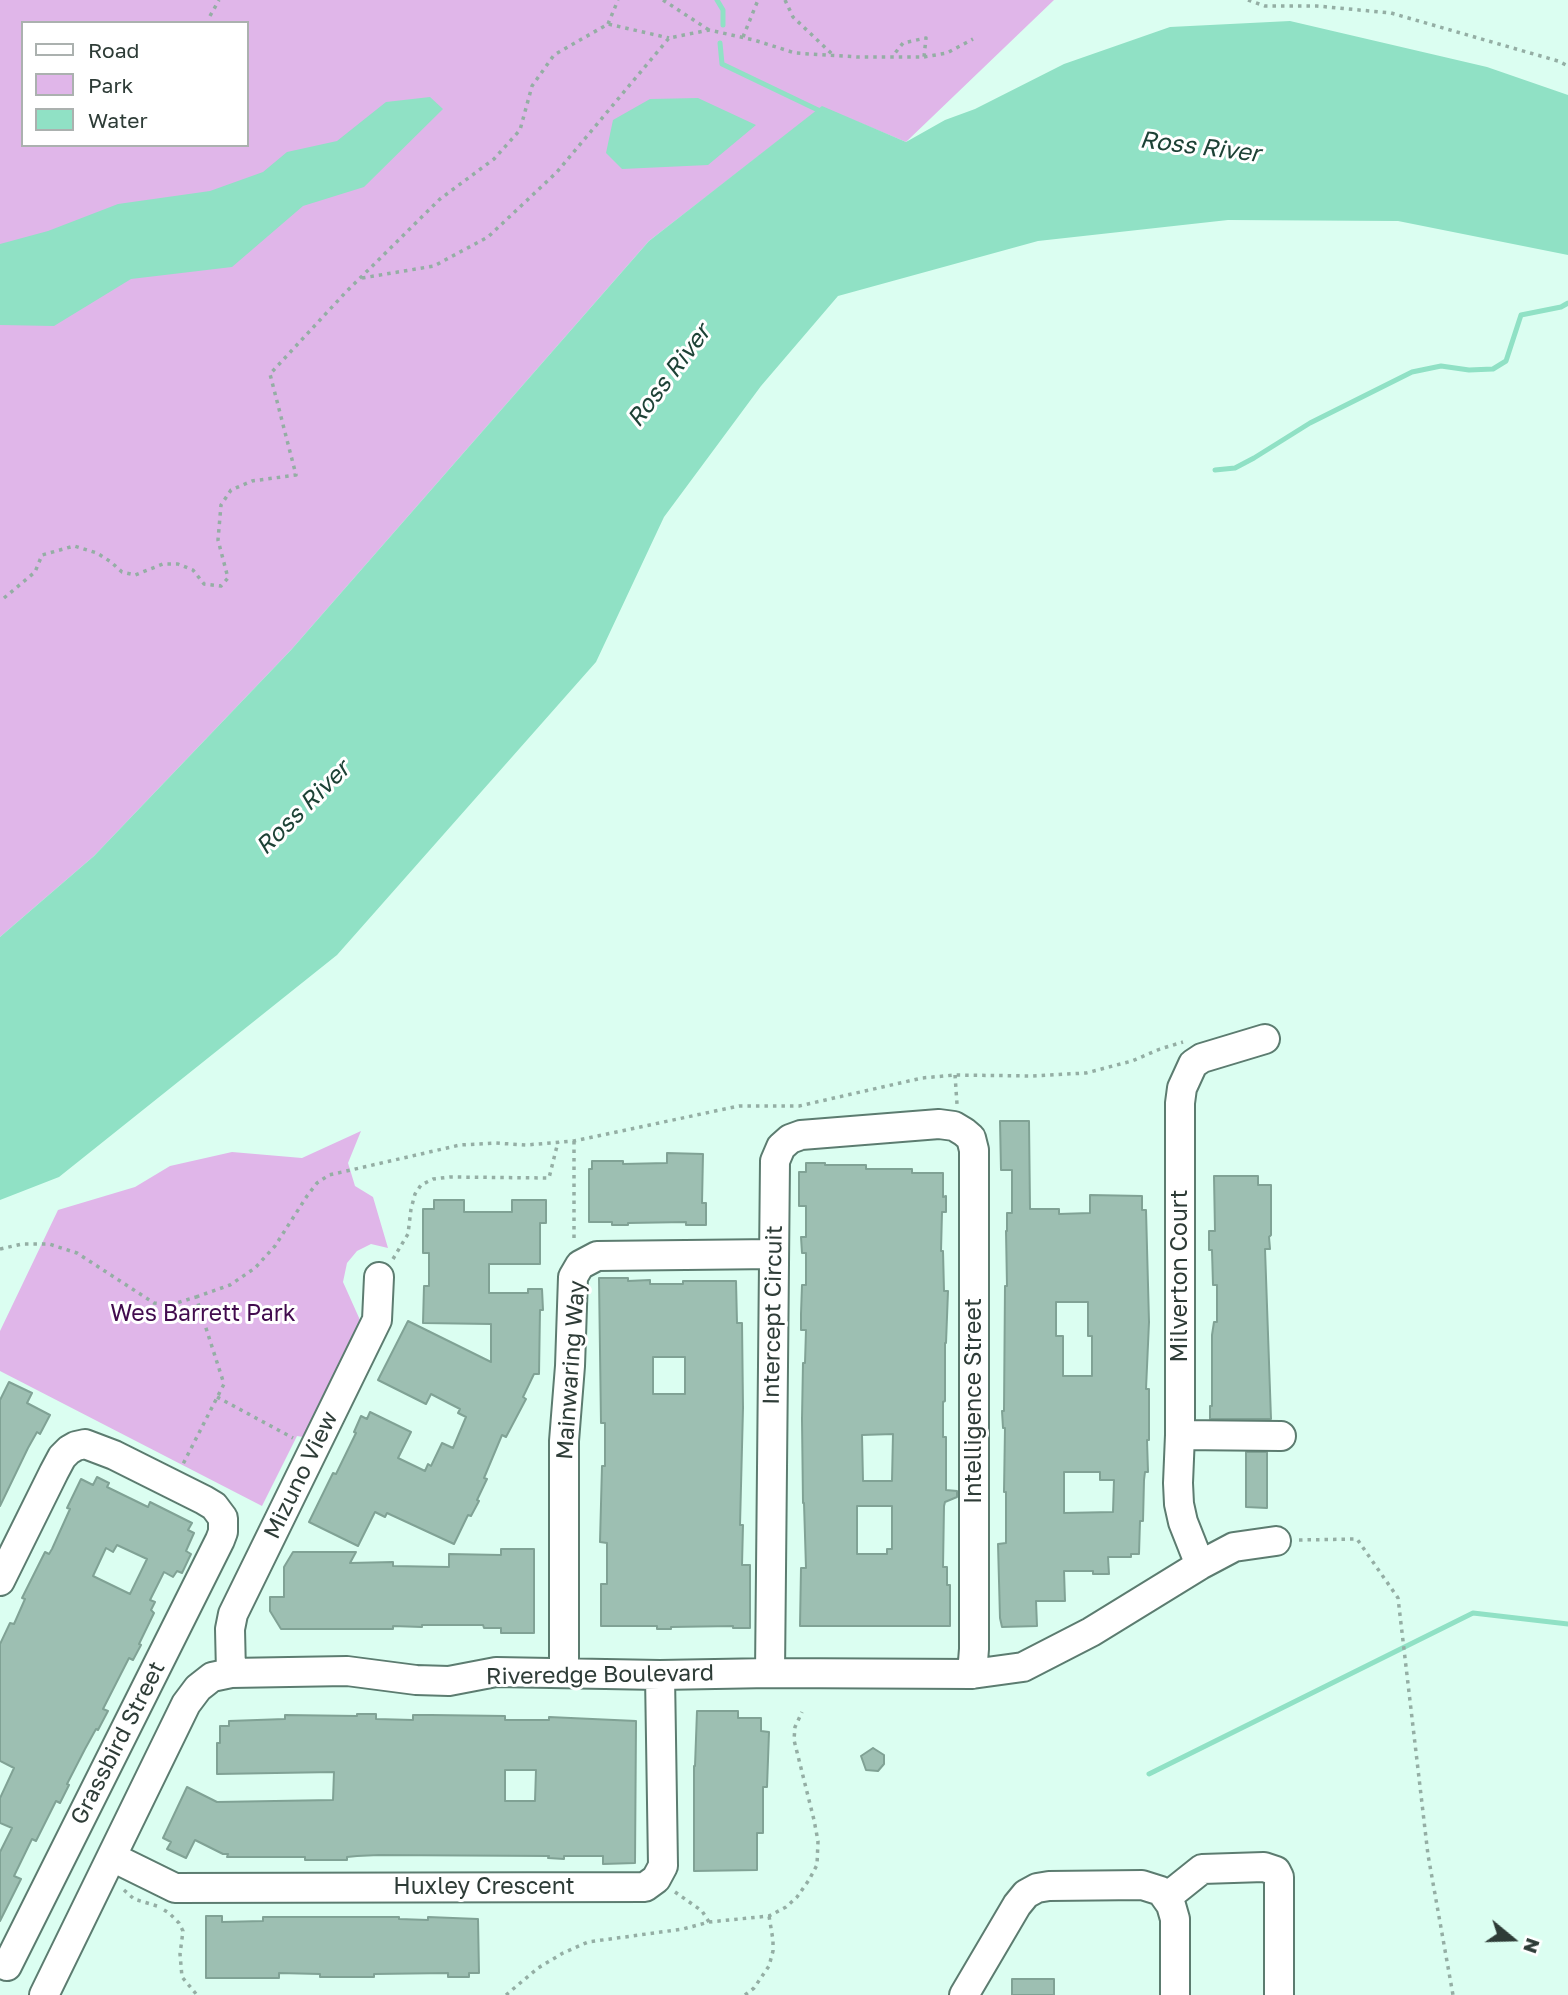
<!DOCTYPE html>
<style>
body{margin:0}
#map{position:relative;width:1568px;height:1995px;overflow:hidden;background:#dbfef1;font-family:"Golos Text",sans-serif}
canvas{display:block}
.legend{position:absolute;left:21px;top:21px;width:228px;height:126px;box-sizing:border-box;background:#fff;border:2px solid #abb1af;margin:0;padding:9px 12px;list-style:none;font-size:21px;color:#2e3c37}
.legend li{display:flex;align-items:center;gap:14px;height:35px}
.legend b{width:35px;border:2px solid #abb1af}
.north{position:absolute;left:1477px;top:1904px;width:70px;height:70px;-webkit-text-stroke:5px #fff;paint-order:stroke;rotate:109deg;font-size:19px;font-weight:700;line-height:28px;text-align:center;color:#2e3c37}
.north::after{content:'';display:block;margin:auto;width:24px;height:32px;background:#2e3c37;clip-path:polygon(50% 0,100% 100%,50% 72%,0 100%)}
</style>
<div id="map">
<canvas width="1568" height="1995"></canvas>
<ul class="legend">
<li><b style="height:9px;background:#fff"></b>Road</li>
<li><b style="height:19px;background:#e0b6e9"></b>Park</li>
<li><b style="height:19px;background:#90e1c5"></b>Water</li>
</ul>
<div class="north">N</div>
</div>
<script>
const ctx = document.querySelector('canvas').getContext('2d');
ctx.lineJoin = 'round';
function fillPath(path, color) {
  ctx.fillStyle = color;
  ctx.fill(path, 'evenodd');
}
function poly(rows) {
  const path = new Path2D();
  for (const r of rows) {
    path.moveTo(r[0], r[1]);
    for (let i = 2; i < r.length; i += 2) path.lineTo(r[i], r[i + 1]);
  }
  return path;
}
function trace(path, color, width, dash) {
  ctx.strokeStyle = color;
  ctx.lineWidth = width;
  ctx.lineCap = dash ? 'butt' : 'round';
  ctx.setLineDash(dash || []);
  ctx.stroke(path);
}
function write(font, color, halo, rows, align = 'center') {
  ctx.font = font + ' "Golos Text",sans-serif';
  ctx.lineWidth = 6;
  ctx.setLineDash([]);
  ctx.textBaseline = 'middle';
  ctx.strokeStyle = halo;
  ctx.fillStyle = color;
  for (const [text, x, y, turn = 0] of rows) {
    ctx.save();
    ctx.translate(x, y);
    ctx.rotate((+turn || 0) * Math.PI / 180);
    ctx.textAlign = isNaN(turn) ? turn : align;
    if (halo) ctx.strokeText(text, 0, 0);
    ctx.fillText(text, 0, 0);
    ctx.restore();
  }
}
fillPath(poly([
 [0,0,1054,0,906,142,822,107,649,241,291,650,94,856,0,937],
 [23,23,247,23,247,145,23,145],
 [361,1131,348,1163,355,1186,373,1197,388,1248,371,1244,357,1251,347,1263,343,1282,360,1320,303,1437,297,1436,262,1506,0,1371,0,1331,58,1210,135,1187,170,1166,232,1152,302,1158]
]), '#e0b6e9');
fillPath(poly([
 [1290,21,1487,67,1568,95,1568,255,1398,221,1228,220,1038,241,838,296,761,386,664,517,596,662,337,955,59,1177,0,1200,0,937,94,856,291,650,649,241,822,106,906,142,945,120,975,109,1064,64,1170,27],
 [430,97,443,109,364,187,303,206,232,267,131,279,54,326,0,325,0,244,48,231,118,204,210,191,263,172,287,152,337,141,386,102],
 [698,98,756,125,708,165,622,169,606,153,613,120,650,99]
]), '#90e1c5');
trace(poly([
 [717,0,723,10,723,25],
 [720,43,722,64,818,110],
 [1215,470,1235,468,1254,458,1310,423,1412,372,1441,366,1469,370,1493,369,1506,361,1521,315,1561,307,1568,303],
 [1149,1774,1473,1613,1568,1624]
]), '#90e1c5', 5);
const building = poly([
 [1000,1121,1029,1121,1030,1209,1059,1209,1059,1214,1090,1213,1090,1195,1142,1196,1142,1210,1146,1210,1149,1322,1146,1389,1149,1389,1149,1440,1147,1440,1148,1472,1145,1472,1144,1480,1143,1521,1140,1521,1139,1554,1131,1554,1131,1557,1108,1557,1109,1574,1093,1574,1093,1571,1064,1571,1065,1601,1036,1601,1037,1626,1002,1627,1000,1618,998,1544,1006,1543,1006,1492,1004,1492,1005,1428,1003,1428,1002,1411,1004,1411,1005,1286,1007,1286,1006,1231,1007,1231,1007,1213,1012,1213,1012,1170,1001,1170,1000,1121],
 [1056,1302,1088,1302,1088,1336,1092,1336,1092,1376,1063,1376,1063,1336,1056,1336,1056,1302],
 [1064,1472,1100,1472,1100,1480,1114,1480,1113,1512,1064,1513,1064,1472],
 [667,1153,703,1154,702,1203,706,1203,706,1225,686,1225,686,1222,628,1223,628,1225,612,1225,612,1222,589,1222,589,1169,592,1169,592,1161,623,1161,623,1164,667,1163,667,1153],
 [806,1163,825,1163,825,1165,866,1165,866,1169,912,1169,912,1173,943,1173,943,1197,946,1196,946,1212,942,1212,941,1251,943,1251,944,1291,948,1291,946,1343,945,1343,945,1401,943,1402,943,1437,946,1437,946,1490,957,1491,957,1497,945,1502,944,1506,943,1567,947,1567,947,1585,950,1585,950,1626,800,1626,801,1568,806,1568,804,1503,803,1503,802,1419,803,1363,805,1363,806,1330,801,1330,801,1314,802,1285,806,1285,806,1253,802,1253,801,1237,806,1237,806,1206,799,1206,799,1172,806,1172,806,1163],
 [893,1434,892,1481,863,1481,862,1435,893,1434],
 [857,1506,892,1506,892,1549,887,1549,887,1554,857,1554,857,1506],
 [1214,1176,1258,1176,1258,1185,1271,1185,1271,1235,1269,1237,1270,1249,1265,1249,1271,1419,1210,1419,1210,1406,1212,1406,1212,1335,1214,1322,1217,1322,1217,1285,1213,1285,1212,1250,1209,1250,1209,1231,1215,1231,1214,1176],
 [434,1200,464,1200,464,1212,512,1212,512,1200,546,1200,546,1223,540,1223,540,1264,489,1264,489,1293,528,1293,528,1289,542,1289,543,1310,540,1310,539,1374,534,1374,523,1397,526,1399,506,1437,502,1435,484,1478,487,1479,477,1500,479,1501,471,1516,468,1515,454,1544,387,1513,385,1517,375,1512,358,1546,309,1522,333,1473,336,1474,356,1433,354,1432,361,1416,367,1419,370,1412,411,1432,398,1458,425,1471,428,1464,431,1466,442,1443,453,1448,466,1417,458,1413,460,1409,431,1394,426,1404,378,1380,408,1321,491,1362,491,1324,423,1323,424,1286,429,1286,429,1253,423,1253,423,1209,434,1209,434,1200],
 [599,1278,628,1278,628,1281,650,1280,650,1284,683,1284,683,1281,736,1281,737,1323,742,1323,743,1408,740,1525,743,1525,742,1565,750,1565,750,1628,733,1628,733,1626,671,1627,671,1629,657,1629,657,1626,601,1626,601,1584,607,1584,607,1543,600,1542,602,1466,605,1466,605,1423,601,1423,599,1278],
 [653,1357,685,1357,685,1394,653,1394,653,1357],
 [9,1382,32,1393,27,1403,50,1415,40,1434,37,1432,28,1448,0,1506,0,1400,9,1382],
 [1246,1452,1267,1452,1267,1508,1246,1507,1246,1452],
 [97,1477,109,1483,107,1487,148,1507,150,1502,192,1523,188,1530,194,1533,186,1551,191,1554,182,1573,177,1571,173,1577,164,1572,150,1600,155,1602,151,1610,154,1613,139,1644,141,1645,133,1660,129,1658,103,1709,108,1711,98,1730,96,1729,85,1749,67,1784,69,1785,60,1803,56,1801,36,1841,32,1839,14,1876,21,1879,0,1921,0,1852,12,1828,0,1823,0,1798,14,1768,0,1761,0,1644,10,1623,14,1624,25,1599,22,1598,45,1552,49,1554,52,1549,70,1509,67,1508,81,1479,93,1485,97,1477],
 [117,1545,147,1559,130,1594,93,1576,106,1548,113,1552,117,1545],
 [501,1549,534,1549,534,1633,501,1633,501,1628,484,1628,483,1625,422,1625,422,1627,393,1626,393,1629,281,1629,270,1611,270,1597,284,1597,284,1567,293,1552,356,1552,350,1563,393,1562,393,1566,449,1567,449,1554,501,1555,501,1549],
 [697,1711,738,1711,738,1718,761,1718,761,1731,769,1732,767,1787,763,1787,763,1833,757,1833,757,1870,694,1871,694,1766,695,1766,697,1711],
 [357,1714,376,1714,376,1719,413,1720,413,1715,431,1715,505,1716,505,1720,549,1720,549,1717,636,1721,635,1863,603,1864,603,1856,564,1856,564,1859,548,1858,549,1856,379,1855,357,1856,347,1857,347,1860,305,1860,305,1857,227,1857,228,1854,223,1854,195,1840,186,1858,167,1849,171,1842,163,1838,187,1787,217,1802,333,1800,334,1772,217,1774,217,1743,220,1743,220,1726,229,1726,229,1721,285,1719,285,1715,357,1716,357,1714],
 [505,1770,536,1770,535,1801,505,1801,505,1770],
 [873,1748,884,1755,884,1764,878,1771,866,1770,861,1756,873,1748],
 [206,1916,222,1916,222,1922,263,1921,263,1917,399,1917,399,1919,428,1920,428,1917,478,1919,479,1973,469,1973,469,1977,448,1977,448,1973,374,1974,374,1977,320,1977,320,1974,279,1973,279,1978,206,1978,206,1916],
 [1012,1979,1054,1979,1054,1995,1012,1995,1012,1979]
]);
fillPath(building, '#9dbfb2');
trace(building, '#80a295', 2);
const minor = poly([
 [1180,1435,1281,1436],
 [1200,1565,1183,1522,1179,1504,1178,1483,1180,1435,1180,1103,1182,1088,1193,1064,1202,1058,1265,1039],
 [0,1581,54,1472,62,1457,69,1450,76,1446,85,1444,114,1455,204,1500,214,1506,223,1518,223,1532,220,1540,7,1966],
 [564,1672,564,1441,570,1366,573,1277,580,1265,597,1256,774,1254],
 [231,1673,230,1629,233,1614,377,1320,379,1277],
 [770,1673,775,1161,781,1147,790,1139,801,1135,939,1124,954,1126,964,1132,971,1138,974,1150,974,1649,972,1674],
 [112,1857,175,1888,645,1887,656,1879,663,1866,660,1675],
 [1167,1897,1202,1869,1264,1867,1276,1871,1279,1877,1279,1995],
 [44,1995,186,1704,198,1688,212,1677,231,1673,347,1671,416,1680,449,1681,496,1672,660,1675,770,1673,972,1674,1023,1667,1091,1632,1200,1565,1234,1547,1276,1541],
 [964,1995,1017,1905,1026,1894,1037,1888,1049,1886,1142,1885,1161,1891,1171,1905,1175,1919,1175,1995]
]);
trace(minor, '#5c7c70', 32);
trace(poly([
 [663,0,709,30],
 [785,0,793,17,832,54],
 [1248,0,1265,6,1317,6,1391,13,1558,61,1568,66],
 [210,16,219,0],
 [608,24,618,0],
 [743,37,758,0],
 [924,57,947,53,973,39],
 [362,278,434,266,488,237,557,172,669,38,709,30,754,40,795,53,858,57,924,57,926,38,903,43,892,57],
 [4,598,35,572,42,555,74,546,97,553,111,562,122,572,135,575,163,564,178,564,193,570,204,584,221,586,228,578,218,540,221,505,231,490,252,481,296,475,270,374,345,293,440,199,494,159,520,130,532,86,554,55,608,24,669,38],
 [955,1075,957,1104],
 [574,1141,574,1243],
 [0,1249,22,1244,49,1244,77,1253,154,1303,170,1305,196,1297,224,1384,182,1466],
 [393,1259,408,1234,411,1209,415,1194,421,1185,433,1179,450,1177,549,1178,558,1142],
 [196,1297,230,1285,255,1268,275,1246,307,1196,317,1183,329,1175,460,1145,495,1143,526,1145,574,1141,739,1106,799,1106,922,1078,955,1075,1032,1076,1086,1073,1132,1061,1160,1049,1183,1042],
 [217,1397,293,1438],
 [1299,1540,1357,1539,1398,1598,1428,1855,1453,1995],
 [124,1890,134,1899,157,1906],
 [675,1892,702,1911,709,1922],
 [164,1910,169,1913,179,1923,183,1931,180,1954,182,1977,197,1995],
 [506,1995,538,1968,563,1953,588,1942,683,1929,709,1922,769,1916,786,1907,797,1897,809,1880,817,1865,818,1841,814,1820,794,1740,795,1727,802,1712],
 [745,1995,754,1988,769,1966,773,1951,773,1940,769,1916]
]), '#94aea4', 3.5, [3.5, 5]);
trace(minor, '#fff', 28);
write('23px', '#2e3c37', '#fff', [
 ["Milverton Court",1180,1276,-90],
 ["Intercept Circuit",773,1315,-89],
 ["Mainwaring Way",571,1370,-86],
 ["Intelligence Street",974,1401,-90],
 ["Mizuno View",301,1475,-64],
 ["Riveredge Boulevard",600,1675,-1],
 ["Grassbird Street",118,1743,-63],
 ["Huxley Crescent",484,1887]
]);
write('23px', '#420c4e', '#fff', [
 ["Wes Barrett Park",203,1314]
]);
write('italic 24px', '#1d4236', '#fff', [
 ["Ross River",1200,147,7],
 ["Ross River",669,376,-53],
 ["Ross River",303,808,-45]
]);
</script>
